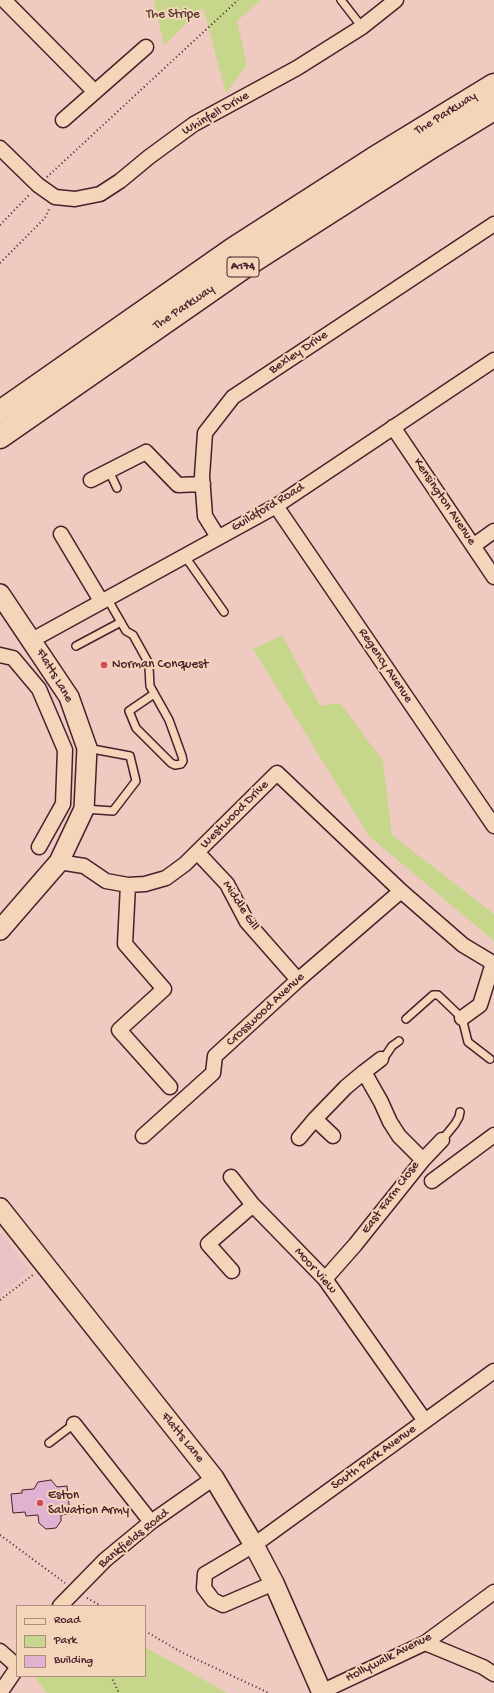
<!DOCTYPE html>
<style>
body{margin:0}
#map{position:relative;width:494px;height:1693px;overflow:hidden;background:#eecac0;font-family:"Gochi Hand",sans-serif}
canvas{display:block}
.legend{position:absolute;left:16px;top:1605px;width:130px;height:72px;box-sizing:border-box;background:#f3d5b9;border:1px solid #af8c80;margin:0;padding:5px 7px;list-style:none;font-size:12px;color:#4a1f2b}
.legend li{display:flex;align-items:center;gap:8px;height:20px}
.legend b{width:20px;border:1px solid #af8c80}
</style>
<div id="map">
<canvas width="494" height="1693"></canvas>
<ul class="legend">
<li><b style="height:5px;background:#f3d5b9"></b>Road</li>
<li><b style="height:11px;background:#c6d78b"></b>Park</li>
<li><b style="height:11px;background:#e1b1d2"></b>Building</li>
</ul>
</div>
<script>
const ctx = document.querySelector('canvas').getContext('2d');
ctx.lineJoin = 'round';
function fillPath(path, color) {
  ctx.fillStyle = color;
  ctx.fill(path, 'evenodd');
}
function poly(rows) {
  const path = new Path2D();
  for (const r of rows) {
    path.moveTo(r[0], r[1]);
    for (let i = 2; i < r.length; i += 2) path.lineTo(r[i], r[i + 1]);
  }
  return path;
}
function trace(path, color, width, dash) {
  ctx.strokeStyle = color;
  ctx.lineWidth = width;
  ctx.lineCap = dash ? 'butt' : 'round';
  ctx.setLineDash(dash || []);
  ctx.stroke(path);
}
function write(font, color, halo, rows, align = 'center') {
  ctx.font = font + ' "Gochi Hand",sans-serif';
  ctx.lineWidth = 4;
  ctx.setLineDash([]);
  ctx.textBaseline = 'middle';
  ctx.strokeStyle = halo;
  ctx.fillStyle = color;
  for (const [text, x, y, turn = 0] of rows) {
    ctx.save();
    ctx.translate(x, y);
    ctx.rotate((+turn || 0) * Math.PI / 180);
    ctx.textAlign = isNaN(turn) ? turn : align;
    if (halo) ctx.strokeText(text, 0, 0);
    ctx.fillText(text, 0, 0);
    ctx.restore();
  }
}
fillPath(poly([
 [0,1232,30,1271,0,1295]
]), '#eac2c5');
fillPath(poly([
 [154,0,231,0,233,5,232,0,261,0,237,21,247,65,226,93,203,8,164,45],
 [282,635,320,706,340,703,383,761,392,835,494,914,494,941,369,836,253,649],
 [145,1647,227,1693,47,1693,35,1677,145,1676]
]), '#c6d78b');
const building = poly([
 [51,1480,57,1487,67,1486,70,1514,61,1515,61,1521,56,1528,46,1529,39,1523,38,1515,26,1516,25,1512,13,1513,11,1494,22,1493,22,1490,34,1489,38,1482,51,1480]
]);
fillPath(building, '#e1b1d2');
trace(building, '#4a1f2b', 1);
const lane = poly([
 [341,0,362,27],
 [109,471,117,488],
 [184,555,224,612],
 [107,598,126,631,133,635,148,662,149,667,150,686,169,720,182,756,183,761,181,764,175,765,171,763,136,728,129,711,154,694],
 [76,646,121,622],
 [85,809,113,811,136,781,130,756,87,748],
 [406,1019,433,995,438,995,462,1018,468,1042,490,1059],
 [381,1059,386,1055,392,1046,399,1041],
 [442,1140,455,1124,459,1117,460,1112],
 [49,1443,74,1424]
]);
const street = poly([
 [4,0,95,92],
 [63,120,146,47],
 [0,148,38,185,55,197,75,199,100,194,120,181,149,157,194,124,297,68,362,27,396,0],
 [393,427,494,577],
 [91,480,146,452,178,485,203,484],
 [276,506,494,826],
 [61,534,101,601],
 [218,537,205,516,202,476,205,433,233,397,494,224],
 [473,546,494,531],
 [32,640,276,506,494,360],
 [0,655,13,658,39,689,65,750,63,804,39,847],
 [197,852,227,884,247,922,298,980],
 [59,862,84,866,106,881,128,885,145,884,166,878,185,864,277,773,401,891,463,945,493,963,480,1005,462,1018],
 [128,885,125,944,164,989,119,1030,170,1087],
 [143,1136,213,1073,215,1056,298,980,401,891],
 [333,1136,315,1119,346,1087,364,1072],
 [299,1138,315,1119],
 [423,1160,442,1140],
 [231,1177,253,1205],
 [432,1181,494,1135],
 [232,1271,208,1244,253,1205,325,1279,425,1421],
 [325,1279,355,1245,423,1160,399,1136,390,1122,381,1102,364,1072,381,1059],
 [74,1424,151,1522],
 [274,1583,223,1605,213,1600,204,1588,205,1574,254,1545,494,1371],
 [60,1606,105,1560,151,1522,214,1478],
 [425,1643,483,1667,494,1674],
 [0,1651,17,1666],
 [321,1692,425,1643,494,1592],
 [0,1693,17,1668]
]);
const secondary = poly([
 [0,594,69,697,87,748,84,809,59,862,0,930],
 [0,1208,214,1478,254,1545,274,1583,322,1693]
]);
const highway = poly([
 [0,412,233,249,373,159,494,85],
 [0,437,250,263,433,146,494,109]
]);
trace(lane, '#4a1f2b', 10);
trace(street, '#4a1f2b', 17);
trace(secondary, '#4a1f2b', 22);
trace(highway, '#4a1f2b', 25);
trace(poly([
 [47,177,238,0],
 [0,225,30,194],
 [0,263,45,218,49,209],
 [0,1300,34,1274],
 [0,1535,65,1583],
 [87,1598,101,1606],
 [145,1631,183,1653,269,1693],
 [111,1676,119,1693]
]), '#4a1f2b', 2, [1, 3]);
trace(lane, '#f3d5b9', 7);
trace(street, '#f3d5b9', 14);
trace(secondary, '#f3d5b9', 19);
trace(highway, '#f3d5b9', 22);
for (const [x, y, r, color] of [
 [104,665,4,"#d1495b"],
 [40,1503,4,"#d1495b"]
]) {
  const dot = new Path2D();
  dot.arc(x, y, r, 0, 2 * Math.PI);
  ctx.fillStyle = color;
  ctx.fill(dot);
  trace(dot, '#f3d5b9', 1.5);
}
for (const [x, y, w] of [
 [243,267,32]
]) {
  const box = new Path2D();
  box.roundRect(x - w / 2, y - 10, w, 20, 3);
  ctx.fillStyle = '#f3d5b9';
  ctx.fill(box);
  trace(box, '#4a1f2b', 1);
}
write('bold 12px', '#4a1f2b', null, [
 ["A174",243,267]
]);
write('13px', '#5d3b39', '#f3d5b9', [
 ["The Stripe",173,15]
]);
write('13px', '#4a1f2b', '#f3d5b9', [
 ["Whinfell Drive",216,114,-30],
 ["The Parkway",446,114,-32],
 ["The Parkway",184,308,-34],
 ["Bexley Drive",299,353,-34],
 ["Kensington Avenue",444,502,56],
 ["Guildford Road",268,508,-31],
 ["Regency Avenue",385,666,56],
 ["Flatts Lane",54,676,59],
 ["Westwood Drive",235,815,-45],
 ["Middle Gill",240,906,57],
 ["Crosswood Avenue",266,1010,-43],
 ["East Farm Close",391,1198,-53],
 ["Moor View",315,1271,48],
 ["Flatts Lane",182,1438,51],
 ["South Park Avenue",374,1458,-36],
 ["Bankfields Road",134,1539,-39],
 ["Hollywalk Avenue",389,1658,-27]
]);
write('13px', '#4a1f2b', '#f3d5b9', [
 ["Norman Conquest",112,665],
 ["Eston",48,1496],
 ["Salvation Army",48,1511]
], 'left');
</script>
